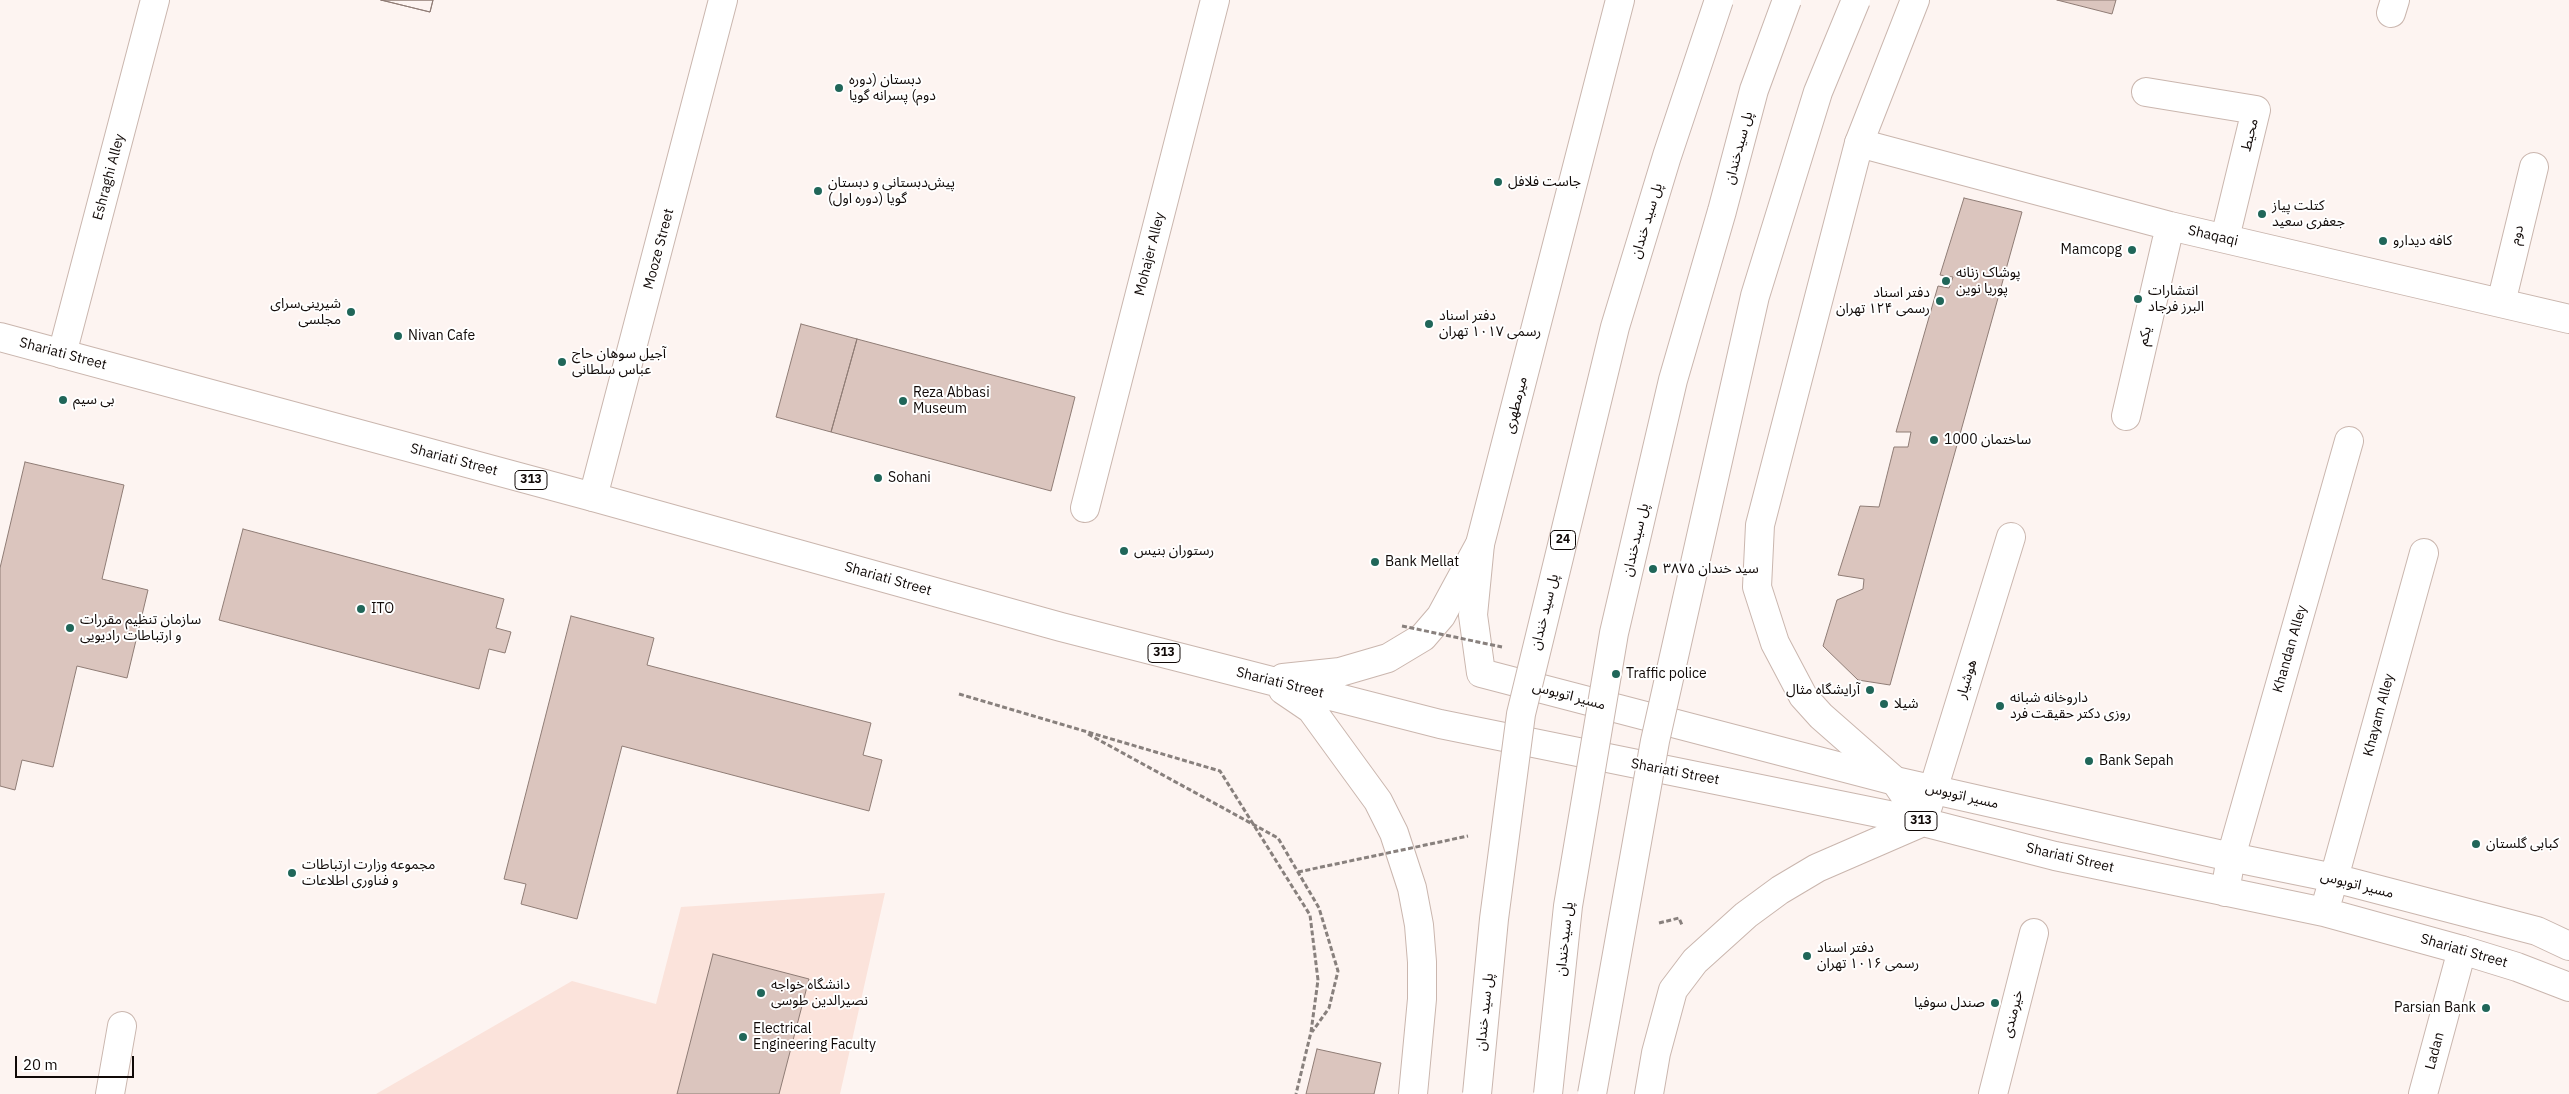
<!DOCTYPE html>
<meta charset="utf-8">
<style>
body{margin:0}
#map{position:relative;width:2569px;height:1094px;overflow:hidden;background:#fdf4f1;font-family:"IBM Plex Sans",sans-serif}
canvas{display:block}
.scale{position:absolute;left:15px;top:1056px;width:119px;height:22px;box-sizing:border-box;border:2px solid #100907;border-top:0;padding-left:6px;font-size:15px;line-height:18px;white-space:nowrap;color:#100907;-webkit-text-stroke:4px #fff;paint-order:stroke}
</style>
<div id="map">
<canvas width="2569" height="1094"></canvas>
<div class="scale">20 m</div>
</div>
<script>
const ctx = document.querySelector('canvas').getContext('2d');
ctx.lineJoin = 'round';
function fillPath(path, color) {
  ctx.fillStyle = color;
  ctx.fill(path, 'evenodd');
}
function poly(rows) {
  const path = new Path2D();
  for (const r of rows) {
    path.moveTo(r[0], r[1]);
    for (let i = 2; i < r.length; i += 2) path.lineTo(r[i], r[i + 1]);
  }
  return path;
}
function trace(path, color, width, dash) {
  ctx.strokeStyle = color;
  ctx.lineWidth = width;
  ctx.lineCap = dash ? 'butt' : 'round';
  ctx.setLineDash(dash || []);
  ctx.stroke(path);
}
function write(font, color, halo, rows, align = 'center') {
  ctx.font = font + ' "IBM Plex Sans","Noto Sans Arabic",sans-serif';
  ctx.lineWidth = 4;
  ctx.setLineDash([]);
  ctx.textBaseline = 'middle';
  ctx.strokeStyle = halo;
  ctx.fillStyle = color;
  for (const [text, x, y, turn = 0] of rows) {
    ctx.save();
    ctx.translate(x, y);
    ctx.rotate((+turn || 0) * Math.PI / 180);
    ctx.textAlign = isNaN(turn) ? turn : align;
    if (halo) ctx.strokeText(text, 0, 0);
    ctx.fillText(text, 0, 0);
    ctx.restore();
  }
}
fillPath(poly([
 [885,893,840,1094,376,1094,572,981,656,1004,681,907]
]), '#fbe3db');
const building = poly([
 [381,0,433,0,430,12,381,0],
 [381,0,433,0,430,12,381,0],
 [2057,0,2116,0,2112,14,2057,0],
 [1964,198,2022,212,1890,685,1858,680,1823,646,1837,600,1863,589,1864,579,1838,575,1860,506,1879,507,1894,447,1908,447,1911,432,1896,432,1938,286,1949,288,1953,277,1940,275,1964,198],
 [801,324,857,339,831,432,776,417,801,324],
 [857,339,1075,397,1051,491,831,432,857,339],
 [25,462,124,485,102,579,148,590,127,678,77,666,53,767,22,760,15,790,0,786,0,568,25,462],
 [243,529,504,599,496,628,511,632,505,653,489,649,479,689,219,620,243,529],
 [571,616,654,638,647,665,871,723,863,755,882,760,869,811,622,746,577,919,521,904,526,884,504,879,571,616],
 [713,954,809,979,779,1094,677,1094,713,954],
 [1317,1049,1381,1063,1374,1094,1306,1094,1317,1049]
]);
fillPath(building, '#dbc5be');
trace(building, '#8f7c75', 1);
const minor = poly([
 [2391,13,2395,0],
 [2146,92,2256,110,2225,238],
 [1859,143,2170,226,2569,319],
 [2501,303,2534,167],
 [62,354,155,0],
 [2126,416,2170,226],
 [593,497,723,0],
 [1085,508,1215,0],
 [1480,544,1473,615,1481,673,1895,781,2231,857,2334,878,2537,931,2569,946],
 [1928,806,2011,537],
 [2231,857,2349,441],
 [2334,878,2424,553],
 [110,1094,122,1026],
 [1993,1094,2034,933],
 [2423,1094,2462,950]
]);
const major = poly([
 [0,337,593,497,1061,627,1440,724,1923,822,2055,856,2324,912,2462,950,2517,967,2569,987],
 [1283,678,1340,672,1388,658,1423,637,1441,616,1480,544,1620,0],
 [1283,690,1311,709,1378,801,1394,833,1412,888,1419,925,1422,962,1422,999,1413,1094],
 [2225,892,2231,857],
 [2324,912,2334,878],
 [1649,1094,1656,1053,1673,990,1695,961,1746,915,1780,890,1817,868,1923,822,1895,781,1821,716,1803,696,1775,643,1757,587,1760,525,1859,143,1915,0]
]);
trace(minor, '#cab6ae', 30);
trace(major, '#cab6ae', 30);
trace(poly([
 [959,694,1220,771,1310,915,1318,980,1311,1032,1296,1094],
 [1088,734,1278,838,1319,908,1338,971,1329,1008,1312,1032],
 [1659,923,1679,918,1682,925]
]), '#88807d', 3, [5, 2.5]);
trace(minor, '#fff', 28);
trace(major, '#fff', 28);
const highwayBridge = poly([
 [1477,1094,1494,919,1521,714,1615,327,1667,156,1719,0],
 [1548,1094,1568,906,1614,633,1673,380,1722,211,1754,90,1787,0],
 [1592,1094,1655,741,1755,296,1818,92,1856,0]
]);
trace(highwayBridge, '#cab6ae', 30, []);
trace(poly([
 [1402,626,1502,647],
 [1298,872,1468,836]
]), '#88807d', 3, [5, 2.5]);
trace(highwayBridge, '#fff', 28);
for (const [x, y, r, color] of [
 [839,88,5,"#206659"],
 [1498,182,5,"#206659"],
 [818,191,5,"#206659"],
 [2262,214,5,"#206659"],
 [2383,241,5,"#206659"],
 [2132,250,5,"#206659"],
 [1946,281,5,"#206659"],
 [2138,299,5,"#206659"],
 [1940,301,5,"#206659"],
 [351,312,5,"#206659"],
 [1429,324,5,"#206659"],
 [398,336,5,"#206659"],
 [562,362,5,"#206659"],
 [63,400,5,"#206659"],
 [903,401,5,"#206659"],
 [1934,440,5,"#206659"],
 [878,478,5,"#206659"],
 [1124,551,5,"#206659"],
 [1375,562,5,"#206659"],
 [1653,569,5,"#206659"],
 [361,609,5,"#206659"],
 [70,628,5,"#206659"],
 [1616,674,5,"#206659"],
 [1870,690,5,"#206659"],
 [1884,704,5,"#206659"],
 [2000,706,5,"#206659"],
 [2089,761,5,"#206659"],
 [2476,844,5,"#206659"],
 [292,873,5,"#206659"],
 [1807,956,5,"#206659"],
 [761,993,5,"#206659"],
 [1995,1003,5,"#206659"],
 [2486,1008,5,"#206659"],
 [743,1037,5,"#206659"]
]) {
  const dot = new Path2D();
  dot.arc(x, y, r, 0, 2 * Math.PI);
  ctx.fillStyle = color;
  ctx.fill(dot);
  trace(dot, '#fff', 2);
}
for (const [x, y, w] of [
 [531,480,32],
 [1563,540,25],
 [1164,653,32],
 [1921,821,32]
]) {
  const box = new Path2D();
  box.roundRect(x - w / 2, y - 9.5, w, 19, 4);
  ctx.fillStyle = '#fff';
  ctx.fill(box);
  trace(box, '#100907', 1);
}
write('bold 12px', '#100907', null, [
 ["313",531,480],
 ["24",1563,540],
 ["313",1164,653],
 ["313",1921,821]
]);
write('14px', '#100907', '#fff', [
 ["دبستان (دوره",849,80],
 ["دوم) پسرانه گویا",849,96],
 ["جاست فلافل",1508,182],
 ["پیش‌دبستانی و دبستان",828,183],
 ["(دوره اول) گویا",828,199],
 ["کتلت پیاز",2272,206],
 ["جعفری سعید",2272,222],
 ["کافه دیدارو",2393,241],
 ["Mamcopg",2122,250,"right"],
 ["پوشاک زنانه",1956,273],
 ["پوریا نوین",1956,289],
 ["انتشارات",2148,291],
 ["البرز فرجاد",2148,307],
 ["دفتر اسناد",1930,293,"right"],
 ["رسمی ۱۲۴ تهران",1930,309,"right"],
 ["شیرینی‌سرای",341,304,"right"],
 ["مجلسی",341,320,"right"],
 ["دفتر اسناد",1439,316],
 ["رسمی ۱۰۱۷ تهران",1439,332],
 ["Nivan Cafe",408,336],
 ["آجیل سوهان حاج",572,354],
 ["عباس سلطانی",572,370],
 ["Reza Abbasi",913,393],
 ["Museum",913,409],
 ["بی سیم",73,400],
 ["ساختمان 1000",1944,440],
 ["Sohani",888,478],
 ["رستوران بنیس",1134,551],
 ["Bank Mellat",1385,562],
 ["سید خندان ۳۸۷۵",1663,569],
 ["ITO",371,609],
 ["سازمان تنظیم مقررات",80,620],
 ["و ارتباطات رادیویی",80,636],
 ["Traffic police",1626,674],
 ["آرایشگاه مثال",1860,690,"right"],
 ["داروخانه شبانه",2010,698],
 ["روزی دکتر حقیقت فرد",2010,714],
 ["شیلا",1894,704],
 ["Bank Sepah",2099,761],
 ["کبابی گلستان",2486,844],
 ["مجموعه وزارت ارتباطات",302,865],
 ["و فناوری اطلاعات",302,881],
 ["دفتر اسناد",1817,948],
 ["رسمی ۱۰۱۶ تهران",1817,964],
 ["دانشگاه خواجه",771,985],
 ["نصیرالدین طوسی",771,1001],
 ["صندل سوفیا",1985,1003,"right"],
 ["Parsian Bank",2476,1008,"right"],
 ["Electrical",753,1029],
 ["Engineering Faculty",753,1045]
], 'left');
write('14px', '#100907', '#fff', [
 ["محیط",2250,135,-76],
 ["پل سیدخندان",1739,148,-75],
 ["Eshraghi Alley",109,177,-75],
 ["پل سید خندان",1647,221,-73],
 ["دوم",2517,235,-76],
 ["Shaqaqi",2213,236,13],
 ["Mooze Street",659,249,-75],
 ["Mohajer Alley",1150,254,-76],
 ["یکم",2145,336,-77],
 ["Shariati Street",63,354,15],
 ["میرمطهری",1516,405,-76],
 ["Shariati Street",454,460,15],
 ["پل سیدخندان",1636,540,-77],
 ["Shariati Street",888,579,16],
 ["پل سید خندان",1545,612,-76],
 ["Khandan Alley",2290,649,-74],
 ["هوشیار",1967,679,-73],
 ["Shariati Street",1280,683,14],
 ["مسیر اتوبوس",1569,696,15],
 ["Khayam Alley",2379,715,-75],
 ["Shariati Street",1675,772,11],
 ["مسیر اتوبوس",1962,796,13],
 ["Shariati Street",2070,858,13],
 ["مسیر اتوبوس",2357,885,14],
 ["پل سیدخندان",1565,939,-84],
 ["Shariati Street",2464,951,16],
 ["پل سید خندان",1485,1012,-84],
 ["خیرمندی",2013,1014,-76],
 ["Ladan",2435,1051,-75]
]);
</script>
